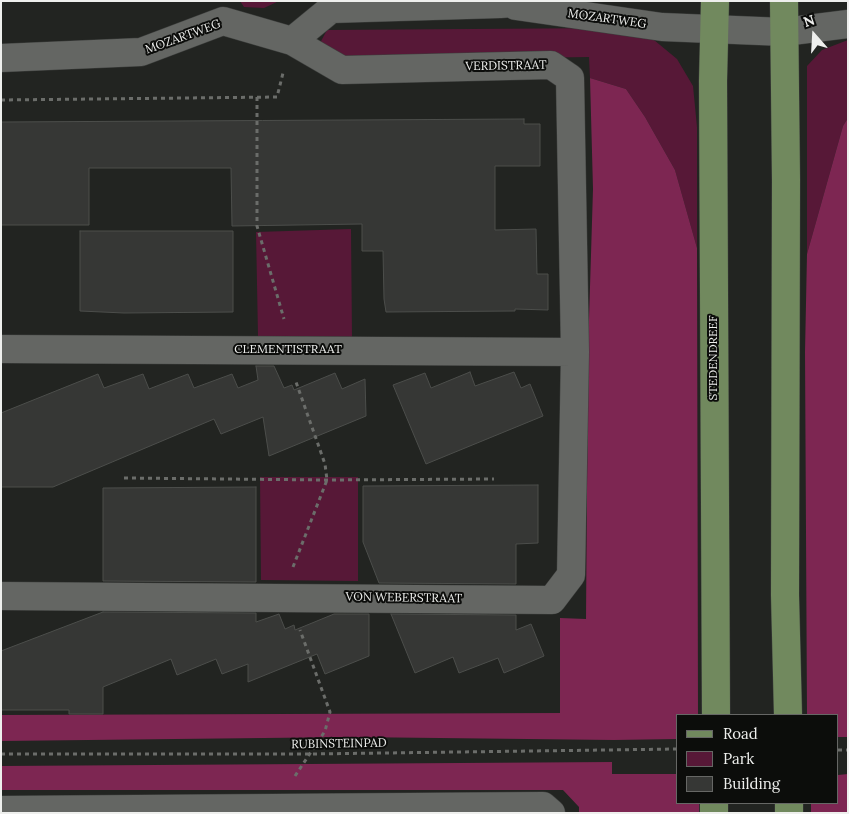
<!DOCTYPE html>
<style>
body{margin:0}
#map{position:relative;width:849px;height:814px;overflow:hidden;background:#222421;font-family:Lora,serif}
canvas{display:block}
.frame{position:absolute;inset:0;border:2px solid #eeefed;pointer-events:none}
.legend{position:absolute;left:676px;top:714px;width:162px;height:90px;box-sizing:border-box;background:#0c0d0b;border:1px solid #666765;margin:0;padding:6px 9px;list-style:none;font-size:15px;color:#eeefed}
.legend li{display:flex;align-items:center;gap:10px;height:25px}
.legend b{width:25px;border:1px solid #666765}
.north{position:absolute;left:789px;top:10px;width:50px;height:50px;-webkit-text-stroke:4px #0c0d0b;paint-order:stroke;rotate:341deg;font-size:14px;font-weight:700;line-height:20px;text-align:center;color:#eeefed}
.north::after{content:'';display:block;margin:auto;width:18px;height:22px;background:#eeefed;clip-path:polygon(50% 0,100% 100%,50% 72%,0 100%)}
</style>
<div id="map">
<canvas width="849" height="814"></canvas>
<div class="frame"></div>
<ul class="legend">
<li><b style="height:6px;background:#71895e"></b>Road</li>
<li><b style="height:14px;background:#571837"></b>Park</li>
<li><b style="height:14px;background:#363735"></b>Building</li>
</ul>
<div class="north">N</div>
</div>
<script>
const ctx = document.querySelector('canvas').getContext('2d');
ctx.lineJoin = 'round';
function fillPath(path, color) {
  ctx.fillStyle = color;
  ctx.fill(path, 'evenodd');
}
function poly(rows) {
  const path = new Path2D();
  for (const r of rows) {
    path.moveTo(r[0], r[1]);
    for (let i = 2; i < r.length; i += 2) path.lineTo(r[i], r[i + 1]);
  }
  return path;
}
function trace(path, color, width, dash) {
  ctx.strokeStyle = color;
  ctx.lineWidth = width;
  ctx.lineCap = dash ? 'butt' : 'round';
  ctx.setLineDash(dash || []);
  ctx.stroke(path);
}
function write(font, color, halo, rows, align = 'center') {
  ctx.font = font + ' Lora,serif';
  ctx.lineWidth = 4;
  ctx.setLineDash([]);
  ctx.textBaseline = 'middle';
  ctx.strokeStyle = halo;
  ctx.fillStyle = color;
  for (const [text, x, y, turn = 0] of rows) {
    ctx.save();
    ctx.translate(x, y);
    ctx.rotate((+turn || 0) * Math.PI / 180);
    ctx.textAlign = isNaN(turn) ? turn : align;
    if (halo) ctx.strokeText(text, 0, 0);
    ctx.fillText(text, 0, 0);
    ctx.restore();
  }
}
fillPath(poly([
 [240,1,279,1,264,8,244,7],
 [615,28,654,40,677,59,693,86,697,127,697,248,675,170,645,117,626,89,590,78,589,57,327,61,320,43,327,30],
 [848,40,848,118,843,126,807,254,807,66,822,50],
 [351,229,352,337,258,336,256,232],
 [260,477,358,477,358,581,261,580]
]), '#571837');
fillPath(poly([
 [590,78,626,89,645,117,675,170,697,248,698,715,678,715,678,739,614,740,351,737,1,741,1,715,560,713,560,618,586,619,588,352,593,189],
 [848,118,848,737,838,737,838,715,807,715,805,352,807,254,843,126],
 [612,762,612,774,678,774,678,803,699,803,699,813,579,813,579,807,563,790,1,790,1,766],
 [848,774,848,813,811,813,811,803,838,803,838,775]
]), '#7d2652');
const building = poly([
 [524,119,524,124,540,124,540,166,495,166,495,230,536,229,537,274,548,274,548,310,515,309,515,311,386,312,384,299,383,251,362,251,362,224,232,226,231,168,89,168,89,225,1,225,1,122,524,119],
 [80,231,233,231,233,312,124,313,80,311,80,231],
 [256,366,274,366,284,388,292,385,294,390,335,373,342,389,365,379,366,416,269,456,263,417,221,434,214,419,53,487,1,487,1,413,98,374,104,388,143,374,149,389,188,374,194,388,232,374,238,388,258,380,256,366],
 [470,372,475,386,514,372,521,388,530,384,543,416,426,464,393,385,425,373,431,388,470,372],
 [538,485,538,543,516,544,516,584,379,583,363,542,363,486,538,485],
 [256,487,256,582,103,581,103,488,256,487],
 [103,612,256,613,256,622,279,614,285,629,294,625,295,630,334,614,369,614,369,656,325,674,317,654,248,682,248,664,222,674,216,659,177,675,171,659,103,687,103,714,69,714,69,710,1,710,1,651,103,612],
 [391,614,516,615,516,630,531,624,544,656,504,673,498,658,459,673,453,657,415,673,391,614]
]);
fillPath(building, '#363735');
trace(building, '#4c4e4b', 1);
const minor = poly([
 [516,6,662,27,784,32,848,24],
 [1,58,141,52,223,21,292,41,331,9,500,4,537,1],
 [1,349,575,352],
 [1,596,552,600,571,575,575,352,570,78,551,65,342,70,292,41],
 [1,810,543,806,551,813]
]);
const major = poly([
 [715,1,713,81,716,715],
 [784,1,786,180,785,595,788,715],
 [714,813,714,803],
 [789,813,789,803]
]);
trace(minor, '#3d3f3d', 29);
trace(major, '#3d3f3d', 29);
trace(poly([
 [257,97,257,226,284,319],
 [1,100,277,97,283,73],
 [124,478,327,480,494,479],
 [293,567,327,480,325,464,296,382],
 [838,750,848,750],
 [1,754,311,754,678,749],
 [295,776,325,731,330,712,300,630]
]), '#6b6d6a', 3, [4, 4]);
trace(minor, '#646663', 28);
trace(major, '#71895e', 28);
write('12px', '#eeefed', '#0c0d0b', [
 ["MOZARTWEG",607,19,8],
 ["MOZARTWEG",183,37,-20],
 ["VERDISTRAAT",506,66,-1],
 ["CLEMENTISTRAAT",288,350],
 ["STEDENDREEF",714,358,-90],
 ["VON WEBERSTRAAT",404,598,1],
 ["RUBINSTEINPAD",339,744,-1]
]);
</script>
